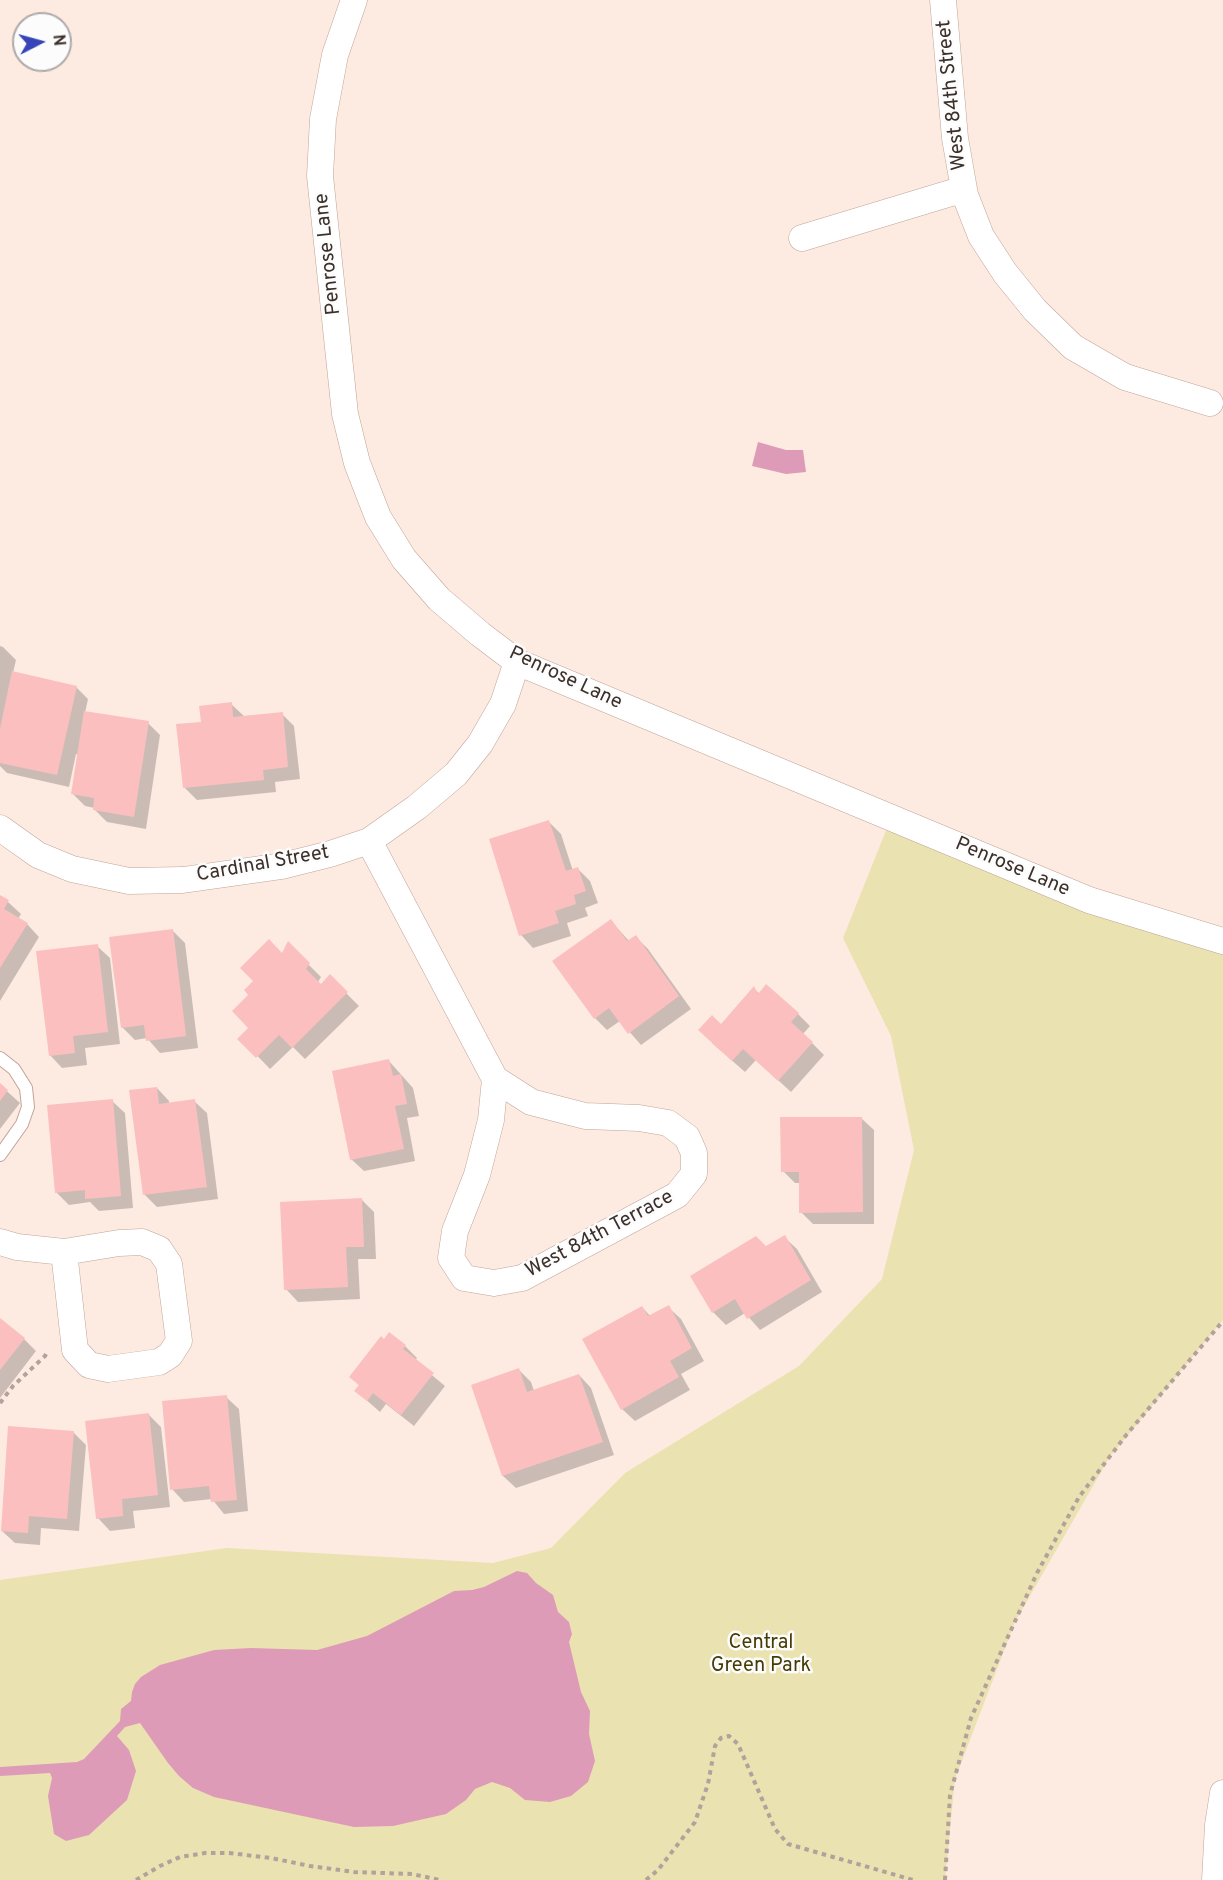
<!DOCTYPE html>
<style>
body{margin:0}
#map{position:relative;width:1223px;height:1880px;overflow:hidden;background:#fdebe2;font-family:Overpass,sans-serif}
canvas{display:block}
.north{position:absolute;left:12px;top:12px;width:60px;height:60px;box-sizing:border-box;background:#fcfcfc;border:2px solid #afaaa8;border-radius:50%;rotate:84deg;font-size:16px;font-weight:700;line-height:24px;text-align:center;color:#3b2f2a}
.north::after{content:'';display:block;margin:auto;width:21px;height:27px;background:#3545b8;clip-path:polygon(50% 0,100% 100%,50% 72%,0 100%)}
</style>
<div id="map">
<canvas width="1223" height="1880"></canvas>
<div class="north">N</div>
</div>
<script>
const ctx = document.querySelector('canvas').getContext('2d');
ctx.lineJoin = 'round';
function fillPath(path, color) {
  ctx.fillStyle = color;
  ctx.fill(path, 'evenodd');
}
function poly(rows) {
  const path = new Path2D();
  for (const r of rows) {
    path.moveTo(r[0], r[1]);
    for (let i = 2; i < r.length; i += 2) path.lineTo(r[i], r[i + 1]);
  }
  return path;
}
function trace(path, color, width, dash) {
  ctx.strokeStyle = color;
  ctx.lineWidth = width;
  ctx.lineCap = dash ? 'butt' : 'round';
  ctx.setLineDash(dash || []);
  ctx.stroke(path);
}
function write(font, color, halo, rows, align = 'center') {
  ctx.font = font + ' Overpass,sans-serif';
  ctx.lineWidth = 5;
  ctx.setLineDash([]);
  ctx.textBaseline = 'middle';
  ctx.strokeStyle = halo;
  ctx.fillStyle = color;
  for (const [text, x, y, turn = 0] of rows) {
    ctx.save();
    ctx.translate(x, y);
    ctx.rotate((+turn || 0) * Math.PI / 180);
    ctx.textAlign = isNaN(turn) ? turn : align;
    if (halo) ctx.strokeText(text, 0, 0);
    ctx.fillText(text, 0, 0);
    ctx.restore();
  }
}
fillPath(poly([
 [891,818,1223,941,1223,1320,1109,1458,1015,1622,955,1779,945,1880,0,1880,0,1580,227,1548,493,1563,551,1548,625,1473,799,1366,882,1279,914,1150,891,1036,843,938]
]), '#eae2b1');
fillPath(poly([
 [758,442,786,450,803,450,806,472,786,474,752,466],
 [517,1571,527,1573,536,1583,553,1595,558,1612,569,1622,572,1634,569,1642,581,1692,590,1711,589,1734,595,1761,588,1782,571,1796,550,1802,525,1800,510,1788,492,1782,475,1789,466,1800,446,1814,393,1826,354,1827,214,1797,193,1788,179,1776,168,1763,140,1723,125,1727,117,1736,129,1750,136,1771,127,1800,89,1835,66,1841,54,1834,48,1796,52,1778,50,1773,0,1776,0,1767,77,1762,84,1759,120,1721,121,1709,131,1701,132,1692,135,1684,141,1677,160,1665,214,1650,251,1648,317,1650,367,1636,454,1591,472,1590,484,1587]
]), '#de9bb8');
fillPath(poly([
 [0,646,3,647,16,660,13,673,76,687,88,699,85,713,148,723,160,735,146,829,107,822,95,810,95,808,85,806,73,794,79,755,76,754,69,787,7,773,0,766],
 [231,704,244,716,282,714,294,726,300,779,275,782,276,792,197,800,184,787,202,723],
 [549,822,561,834,573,871,578,869,590,881,598,903,585,908,588,916,567,923,571,936,533,948,521,935],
 [0,896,8,902,21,914,18,919,27,924,39,937,0,1001],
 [611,921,629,941,636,937,648,949,691,1009,641,1045,620,1021,607,1030,595,1018],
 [172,930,185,943,198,1048,160,1053,147,1038,135,1040,122,1027],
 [288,944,321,977,318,982,321,986,330,977,359,1006,305,1059,293,1047,270,1069,240,1038,250,1028,250,995,282,955],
 [97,946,110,958,120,1044,85,1048,87,1065,62,1068,50,1055],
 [754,989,760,994,798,1014,810,1026,803,1034,824,1055,791,1092,756,1060,745,1072,712,1043,721,1026],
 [389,1061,413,1088,419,1116,407,1118,415,1161,364,1171,351,1159],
 [0,1085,20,1103,0,1129],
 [157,1088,169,1101,169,1104,194,1101,207,1113,218,1199,157,1207,144,1194],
 [112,1101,125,1113,133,1208,99,1211,90,1202,69,1205,56,1192],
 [861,1118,874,1130,874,1224,813,1224,801,1212,800,1183,795,1183,783,1171],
 [362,1200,374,1212,376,1259,358,1259,360,1299,298,1302,286,1289],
 [784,1237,797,1249,822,1292,760,1330,745,1313,726,1325,713,1312,692,1277,766,1248],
 [642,1307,651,1317,668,1307,681,1319,704,1361,681,1374,690,1390,635,1421,622,1409],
 [0,1320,24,1339,36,1351,0,1398],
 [405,1346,417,1358,415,1361,445,1386,414,1426,386,1404,380,1412,356,1391,360,1386,351,1377],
 [519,1370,531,1382,534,1391,579,1375,591,1388,614,1455,516,1488,503,1476],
 [226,1397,239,1409,248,1511,224,1514,212,1499,184,1502,172,1489],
 [149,1415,161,1427,170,1507,133,1511,135,1528,110,1531,98,1518],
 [73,1432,86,1445,79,1531,41,1528,40,1545,15,1543,2,1531]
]), '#0003');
fillPath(poly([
 [12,671,77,686,57,775,0,763,0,729],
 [232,702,233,717,283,712,288,767,263,770,264,780,183,788,176,724,201,722,199,706],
 [84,711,149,721,134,817,93,810,94,798,71,794],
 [549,820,566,871,578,867,586,891,574,895,576,904,555,911,559,923,519,936,489,839],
 [0,895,9,900,4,909,28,923,0,968],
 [611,919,627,941,636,935,679,996,628,1034,609,1008,594,1019,552,961],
 [173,929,186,1036,146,1041,144,1025,121,1028,109,937],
 [269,939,282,953,288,941,310,963,306,969,321,984,330,974,348,992,292,1048,279,1035,256,1058,237,1039,248,1028,232,1011,248,995,244,990,253,981,240,968],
 [98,944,108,1032,73,1036,75,1053,49,1056,36,951],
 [766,984,799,1013,791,1022,813,1042,778,1081,743,1049,732,1061,698,1030,712,1015,721,1024,754,986,758,994],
 [389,1059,393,1076,401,1074,407,1104,395,1106,404,1149,350,1160,332,1071],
 [0,1083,8,1090,0,1101],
 [157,1087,159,1104,195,1099,207,1187,143,1195,129,1090],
 [113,1099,121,1196,85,1199,85,1190,55,1193,47,1105],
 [780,1117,862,1117,863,1212,799,1213,799,1172,781,1172],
 [362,1198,364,1247,346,1247,348,1287,284,1290,280,1202],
 [785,1235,811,1280,747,1319,735,1299,712,1313,690,1276,756,1236,766,1246],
 [669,1305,692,1348,670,1361,679,1377,621,1410,582,1339,642,1306,648,1316],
 [0,1318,25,1338,0,1370],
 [389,1332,406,1345,403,1349,434,1373,401,1415,373,1393,367,1401,354,1391,359,1385,349,1377,381,1336,384,1339],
 [519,1368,527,1392,579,1374,603,1442,502,1476,471,1385],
 [227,1395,237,1500,211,1502,209,1486,170,1490,162,1401],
 [149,1413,158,1495,122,1499,123,1516,96,1519,85,1421],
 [8,1426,74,1431,67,1519,29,1516,28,1533,1,1531]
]), '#fcbfbf');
const lane = poly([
 [0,1058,14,1069,26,1088,28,1107,22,1124,0,1155]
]);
const street = poly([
 [354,0,335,55,323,119,320,176,345,414,357,463,378,517,404,559,439,599,480,634,517,662,1089,900,1223,941],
 [943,0,955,138,965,195,981,236,1005,273,1035,310,1073,347,1125,377,1210,403],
 [802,238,964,189],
 [0,828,38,855,72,869,129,881,183,880,282,866,330,854,369,841,417,807,456,774,480,744,503,704,517,662],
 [369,841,495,1079],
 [495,1079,531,1102,585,1116,639,1118,668,1123,687,1137,694,1153,694,1174,677,1195,522,1278,494,1283,464,1278,451,1258,455,1231,477,1175,491,1120,495,1079],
 [0,1242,17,1247,64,1252,119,1243,142,1242,159,1249,169,1264,179,1341,170,1355,159,1362,108,1369,89,1365,75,1350,64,1252],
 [1215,1880,1218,1825,1223,1793]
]);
trace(lane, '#c1a496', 14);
trace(street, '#c1a496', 27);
trace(poly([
 [0,1403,13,1386,45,1356,46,1354],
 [136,1880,160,1866,180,1857,205,1853,229,1853,271,1858,310,1866,354,1872,412,1874,440,1880],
 [646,1880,658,1870,695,1822,708,1784,715,1746,721,1738,729,1736,738,1744,775,1829,788,1844,913,1880],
 [945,1880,950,1795,971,1718,1037,1573,1079,1497,1127,1434,1223,1321]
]), '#b2a29b', 4, [4.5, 4.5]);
trace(lane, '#fff', 12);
trace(street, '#fff', 26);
write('20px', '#3b2f2a', '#fcfcfc', [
 ["West 84th Street",953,95,-96],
 ["Penrose Lane",329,254,-96],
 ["Penrose Lane",565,679,25],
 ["Cardinal Street",263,865,-10],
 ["Penrose Lane",1012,868,23],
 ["West 84th Terrace",600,1235,-28]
]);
write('20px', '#453c03', '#fcfcfc', [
 ["Central",761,1644],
 ["Green Park",761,1667]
]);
</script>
